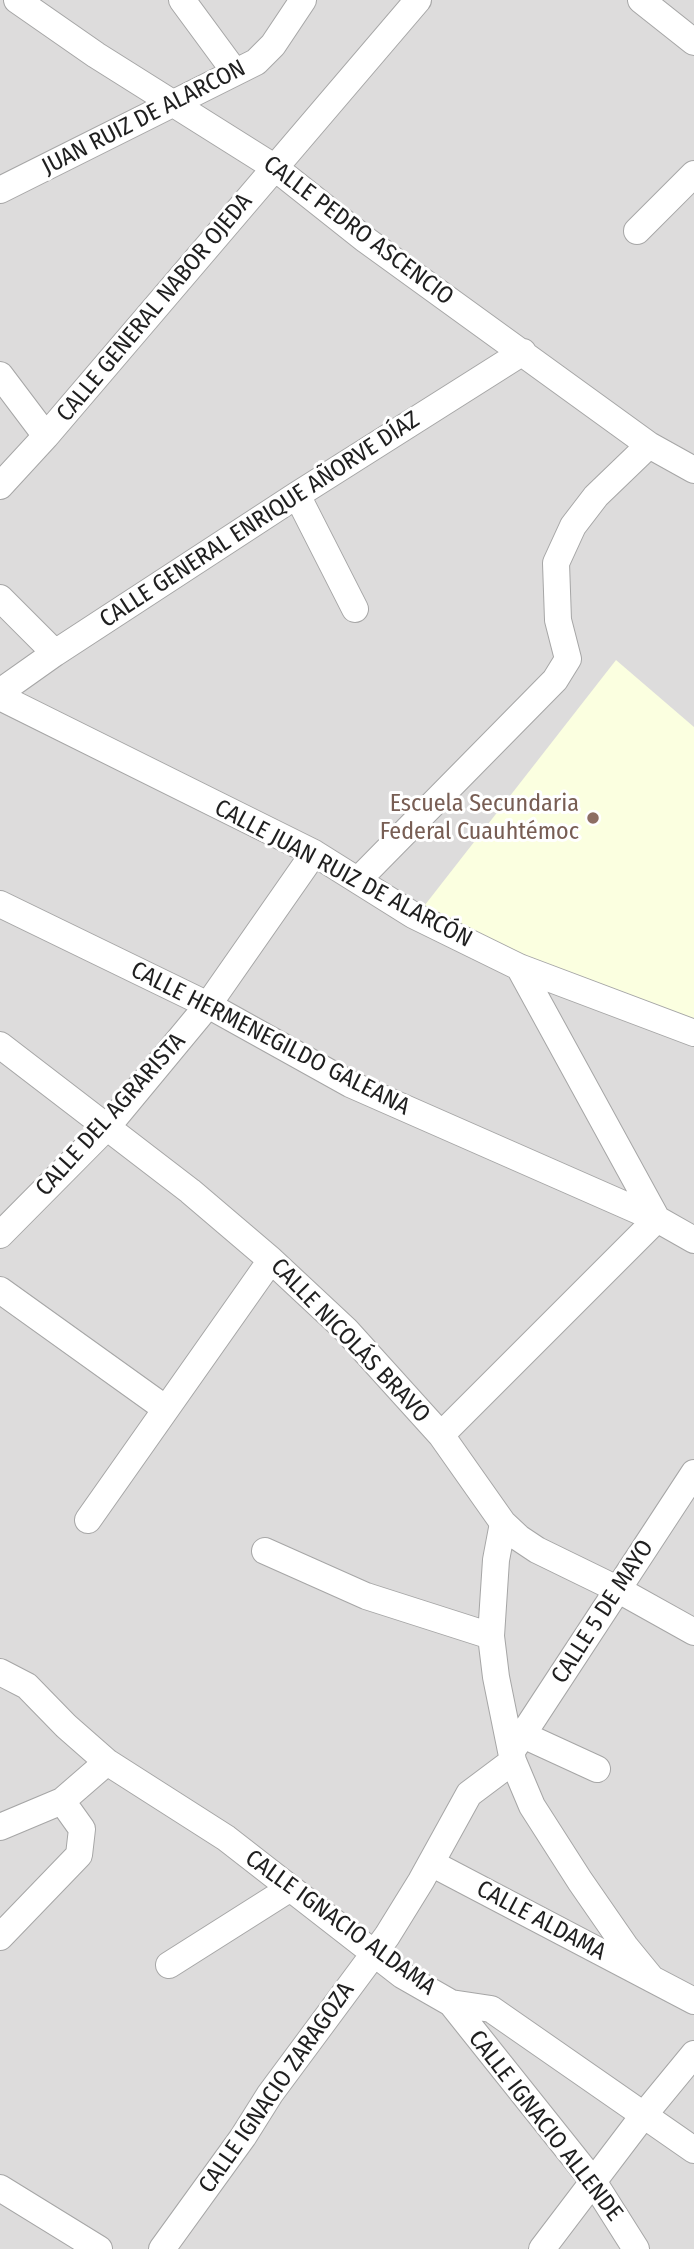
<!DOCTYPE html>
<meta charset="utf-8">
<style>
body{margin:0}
canvas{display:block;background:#f1eee5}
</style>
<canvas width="694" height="2249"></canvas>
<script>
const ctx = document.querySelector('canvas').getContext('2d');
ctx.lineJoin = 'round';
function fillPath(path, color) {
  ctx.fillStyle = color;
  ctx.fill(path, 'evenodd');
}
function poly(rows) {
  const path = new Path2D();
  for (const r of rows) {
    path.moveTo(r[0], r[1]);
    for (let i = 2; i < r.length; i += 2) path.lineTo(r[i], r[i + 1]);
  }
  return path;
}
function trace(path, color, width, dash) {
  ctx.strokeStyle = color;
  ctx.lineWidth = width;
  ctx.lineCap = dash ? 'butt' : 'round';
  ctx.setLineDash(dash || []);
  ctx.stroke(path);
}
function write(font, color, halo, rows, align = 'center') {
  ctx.font = font + ' "Fira Sans Condensed",sans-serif';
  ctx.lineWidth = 6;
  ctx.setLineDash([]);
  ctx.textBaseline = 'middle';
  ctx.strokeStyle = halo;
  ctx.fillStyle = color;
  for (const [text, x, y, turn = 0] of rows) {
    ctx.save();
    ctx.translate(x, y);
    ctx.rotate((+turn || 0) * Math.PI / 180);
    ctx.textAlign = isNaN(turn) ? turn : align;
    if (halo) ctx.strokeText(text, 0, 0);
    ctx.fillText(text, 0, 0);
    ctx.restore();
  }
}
fillPath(poly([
 [0,0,694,0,694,2249,0,2249]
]), '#dddcdc');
fillPath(poly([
 [616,660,694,727,694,1020,606,992,421,910]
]), '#fbffe0');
const minor = poly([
 [17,0,96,55,274,167,366,240,649,445,694,470],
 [182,0,235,72],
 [641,0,694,42],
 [0,190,256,62,273,45,303,0],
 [637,231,694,174],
 [0,375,46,436],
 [0,486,46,436,418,0],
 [297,495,355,609],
 [0,598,55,653],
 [0,692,55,653,297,495,523,352],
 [0,697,314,853,413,915,519,967,694,1033],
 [359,879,555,680,568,659,558,620,556,563,573,526,596,496,649,445],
 [0,904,208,1005,350,1084,657,1219,694,1240],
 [0,1045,190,1191,271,1260,346,1330,441,1435,503,1523,519,1538,537,1550,617,1589,694,1632],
 [0,1235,107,1127,208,1005,314,853],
 [0,1290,166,1409],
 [441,1435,657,1219,519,967],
 [88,1520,271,1260],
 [503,1523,496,1560,491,1636,496,1677,513,1761,532,1806,580,1881,625,1946,652,1979],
 [265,1551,366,1596,491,1636],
 [0,1672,27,1686,66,1726,107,1762,226,1838,402,1975,451,2003,491,2009,694,2150],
 [523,1735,597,1769],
 [512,1751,694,1473],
 [0,1827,62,1801,107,1762],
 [431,1863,694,2001],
 [0,1937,79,1855,82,1829,62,1801],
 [169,1965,289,1889],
 [451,2003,593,2181,636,2249],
 [0,2188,99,2249],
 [162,2249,243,2137,270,2094,387,1936,421,1881,469,1794,513,1761],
 [542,2249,643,2116,694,2054]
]);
trace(minor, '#a6a6a6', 28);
trace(minor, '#fff', 26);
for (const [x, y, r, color] of [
 [593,818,7,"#8d6e63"]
]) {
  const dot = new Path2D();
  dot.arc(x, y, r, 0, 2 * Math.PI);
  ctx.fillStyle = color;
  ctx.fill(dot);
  trace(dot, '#fff', 2.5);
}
write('24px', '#1f1f1f', '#fff', [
 ["JUAN RUIZ DE ALARCON",144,118,-27],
 ["CALLE PEDRO ASCENCIO",358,231,37],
 ["CALLE GENERAL NABOR OJEDA",155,308,-50],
 ["CALLE GENERAL ENRIQUE AÑORVE DÍAZ",260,520,-33],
 ["CALLE JUAN RUIZ DE ALARCÓN",343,874,28],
 ["CALLE HERMENEGILDO GALEANA",270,1039,27],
 ["CALLE DEL AGRARISTA",111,1115,-48],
 ["CALLE NICOLÁS BRAVO",350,1341,46],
 ["CALLE 5 DE MAYO",603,1612,-57],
 ["CALLE ALDAMA",541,1921,28],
 ["CALLE IGNACIO ALDAMA",340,1923,36],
 ["CALLE IGNACIO ZARAGOZA",277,2088,-55],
 ["CALLE IGNACIO ALLENDE",545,2126,52]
]);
write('24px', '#785e54', '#fff', [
 ["Escuela Secundaria",579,804],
 ["Federal Cuauhtémoc",579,832]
], 'right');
</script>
